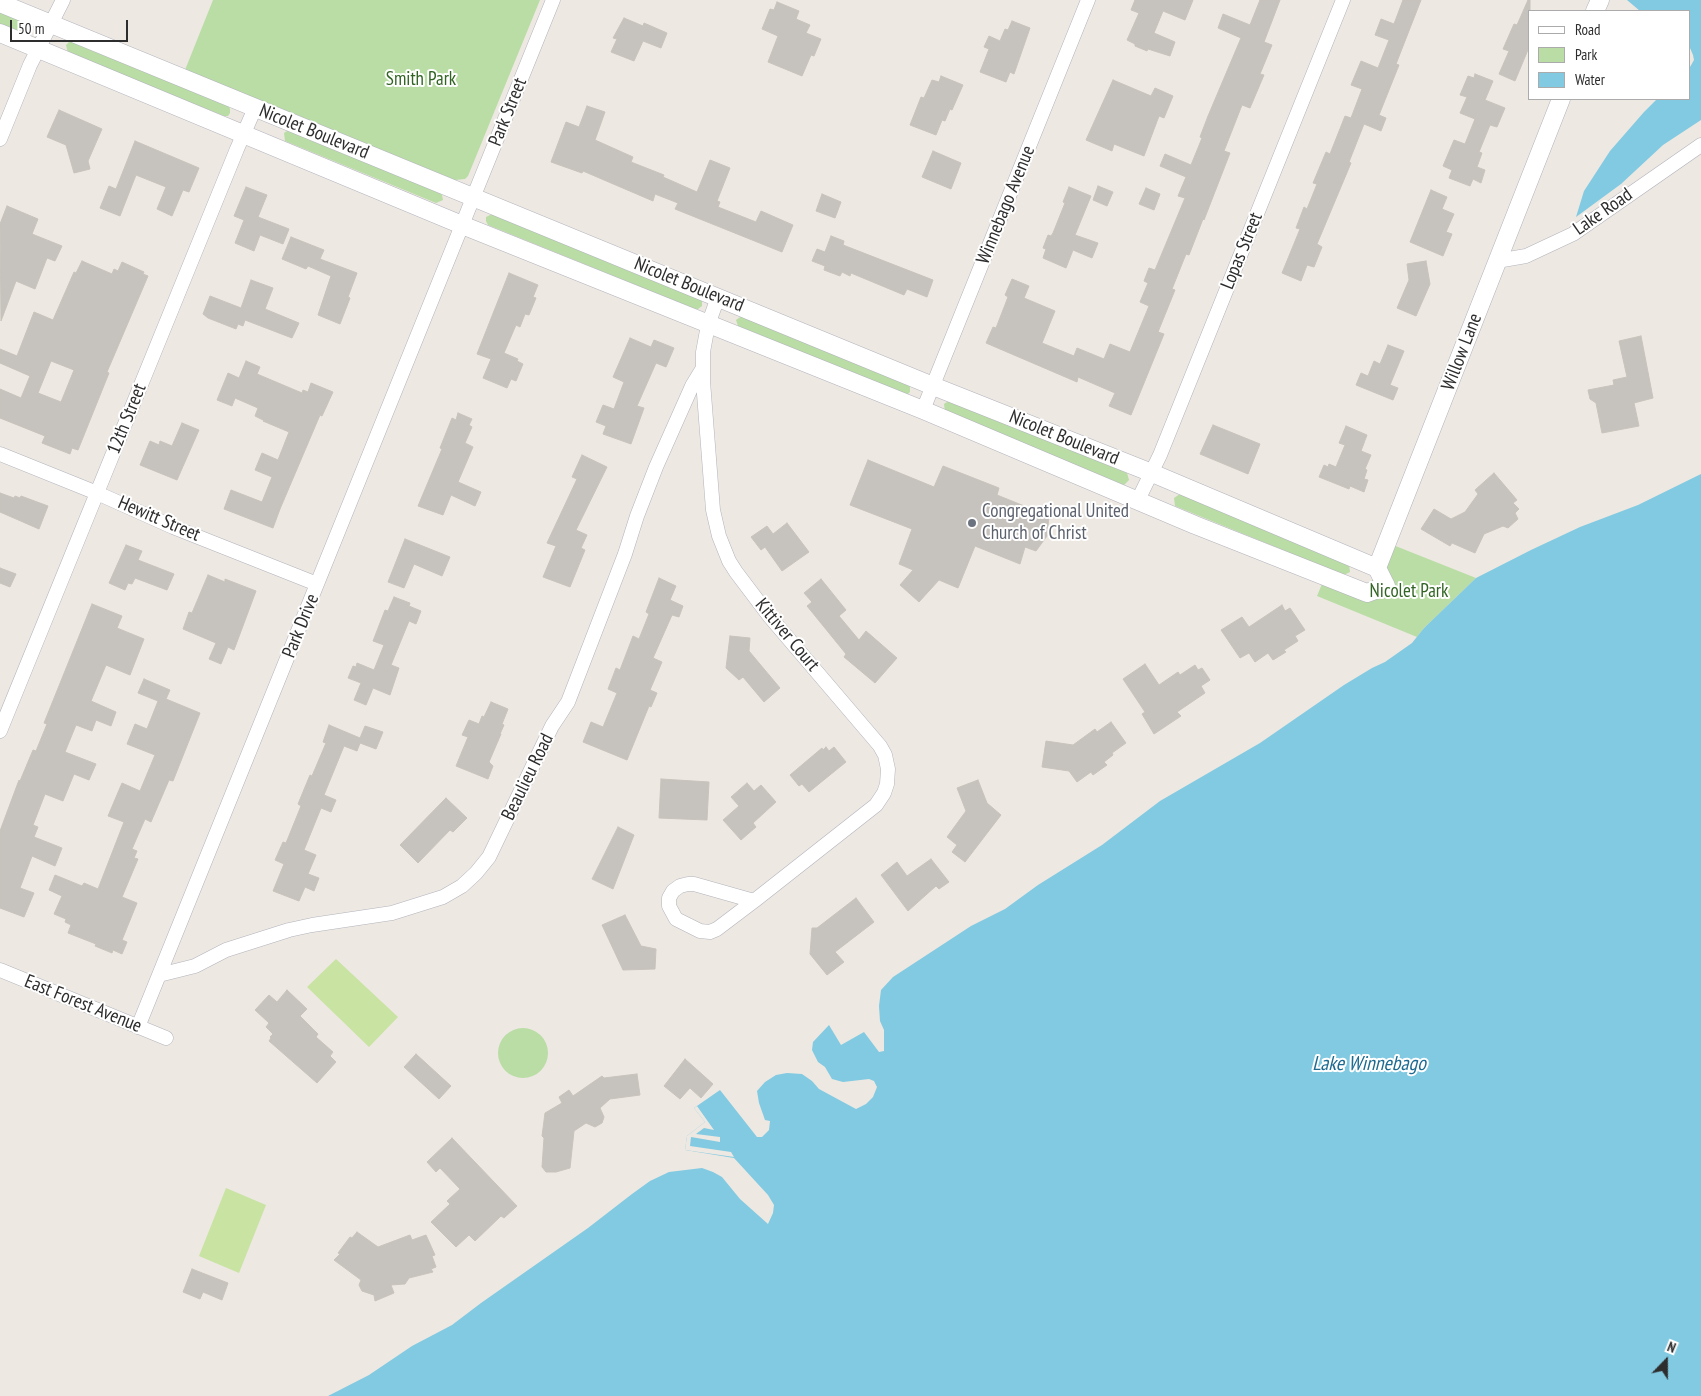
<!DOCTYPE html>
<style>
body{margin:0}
#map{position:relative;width:1701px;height:1396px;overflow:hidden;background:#ede8e2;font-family:"PT Sans Narrow",sans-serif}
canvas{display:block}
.legend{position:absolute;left:1528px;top:10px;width:162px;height:90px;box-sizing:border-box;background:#fff;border:1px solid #ababab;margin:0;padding:6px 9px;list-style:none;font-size:15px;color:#2d2d2d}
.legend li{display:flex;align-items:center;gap:10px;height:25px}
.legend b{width:25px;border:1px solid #ababab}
.north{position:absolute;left:1641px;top:1336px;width:50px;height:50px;-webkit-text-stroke:4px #fff;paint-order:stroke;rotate:22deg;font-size:14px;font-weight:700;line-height:20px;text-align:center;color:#2d2d2d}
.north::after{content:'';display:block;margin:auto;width:18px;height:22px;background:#2d2d2d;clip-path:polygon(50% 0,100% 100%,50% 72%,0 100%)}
.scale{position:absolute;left:10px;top:20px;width:118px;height:22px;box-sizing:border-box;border:2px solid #2d2d2d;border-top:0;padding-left:6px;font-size:15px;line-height:18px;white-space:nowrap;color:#2d2d2d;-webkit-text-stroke:4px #fff;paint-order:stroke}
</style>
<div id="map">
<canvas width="1701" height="1396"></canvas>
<ul class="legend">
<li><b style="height:6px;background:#fff"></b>Road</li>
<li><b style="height:14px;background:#b9dda5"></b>Park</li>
<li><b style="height:14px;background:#81cae2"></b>Water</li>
</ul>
<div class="north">N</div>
<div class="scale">50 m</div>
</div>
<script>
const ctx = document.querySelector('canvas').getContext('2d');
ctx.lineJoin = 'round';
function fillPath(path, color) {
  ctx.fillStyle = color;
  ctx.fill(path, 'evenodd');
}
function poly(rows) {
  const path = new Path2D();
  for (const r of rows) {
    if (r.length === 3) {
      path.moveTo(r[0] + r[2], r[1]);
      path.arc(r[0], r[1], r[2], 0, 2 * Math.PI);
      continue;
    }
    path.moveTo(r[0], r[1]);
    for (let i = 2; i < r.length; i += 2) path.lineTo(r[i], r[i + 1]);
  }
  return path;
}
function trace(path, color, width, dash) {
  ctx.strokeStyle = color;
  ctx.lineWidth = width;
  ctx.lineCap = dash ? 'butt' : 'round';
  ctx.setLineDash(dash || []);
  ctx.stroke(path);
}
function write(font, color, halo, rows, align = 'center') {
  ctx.font = font + ' "PT Sans Narrow",sans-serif';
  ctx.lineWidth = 4;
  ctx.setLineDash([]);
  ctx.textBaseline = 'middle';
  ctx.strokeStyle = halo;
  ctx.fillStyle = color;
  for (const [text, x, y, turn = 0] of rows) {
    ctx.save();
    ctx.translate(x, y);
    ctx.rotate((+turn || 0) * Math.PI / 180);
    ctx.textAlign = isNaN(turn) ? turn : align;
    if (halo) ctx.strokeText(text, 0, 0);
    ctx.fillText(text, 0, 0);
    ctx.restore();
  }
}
fillPath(poly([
 [213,0,540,0,468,176,465,179,455,180,185,70],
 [0,11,23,20,25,28,19,32,0,24],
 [73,41,228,105,230,109,230,113,228,116,224,116,68,53,66,45,69,42],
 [290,129,439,191,442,195,443,200,436,203,285,141,284,133],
 [492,214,698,297,702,301,702,306,698,309,695,309,488,225,486,221,486,217],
 [743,315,908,383,910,387,910,392,908,394,904,394,738,326,736,320],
 [950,400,1127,473,1129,480,1124,485,945,412,944,404],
 [1180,494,1349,564,1350,572,1344,575,1175,506,1174,498],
 [1393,545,1476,578,1424,628,1417,637,1317,596,1322,584,1368,586,1384,565],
 [523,1053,25]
]), '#b9dda5');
fillPath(poly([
 [336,959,398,1017,369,1047,307,987],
 [226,1188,266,1205,239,1273,199,1256]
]), '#c8e3a2');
fillPath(poly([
 [1627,0,1701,0,1701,120,1663,145,1621,184,1576,217,1584,191,1610,151,1644,112,1657,99,1690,99,1690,67,1694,60,1693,55,1690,48,1690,11,1640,11],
 [1701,474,1701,1396,328,1396,369,1375,412,1346,452,1325,481,1303,588,1228,632,1194,650,1181,669,1172,702,1168,713,1172,722,1177,740,1199,768,1224,773,1213,774,1205,768,1195,734,1158,685,1150,687,1136,705,1122,694,1108,720,1090,757,1137,762,1137,769,1130,770,1121,765,1120,759,1103,757,1091,765,1082,776,1075,787,1073,802,1074,812,1081,819,1089,856,1109,866,1104,873,1097,877,1087,874,1081,869,1079,843,1082,832,1079,825,1067,818,1062,812,1050,813,1042,829,1025,841,1045,864,1032,879,1052,884,1051,884,1030,880,1021,879,1006,881,990,893,977,971,926,1005,909,1038,885,1102,845,1160,801,1260,743,1344,685,1372,668,1385,662,1412,643,1424,628,1476,578,1531,550,1580,527,1638,505]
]), '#81cae2');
fillPath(poly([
 [697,1106,714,1130,704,1128,696,1134,720,1137,720,1142,691,1137,690,1146,731,1152,734,1157,685,1150,687,1136,705,1122,694,1108]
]), '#ede8e2');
const building = poly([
 [1135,0,1193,0,1185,20,1163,11,1154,33,1175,42,1170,56,1148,49,1147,51,1135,46,1135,44,1127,40,1139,13,1131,10,1135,0],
 [1260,0,1280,0,1264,42,1272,45,1260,74,1264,75,1250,108,1242,105,1224,151,1230,153,1204,220,1203,219,1189,255,1186,254,1172,289,1175,290,1158,332,1164,334,1131,415,1109,406,1115,393,1078,377,1077,382,986,343,993,327,996,328,1008,297,1005,295,1012,279,1029,286,1024,298,1055,311,1042,343,1074,356,1077,348,1104,359,1110,344,1130,352,1149,306,1140,302,1148,283,1144,281,1149,268,1155,270,1185,198,1178,196,1186,177,1160,166,1165,154,1191,165,1202,138,1200,137,1208,116,1241,38,1218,28,1223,14,1250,25,1260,0],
 [1403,0,1421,0,1396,64,1399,65,1379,115,1386,118,1381,131,1364,124,1349,162,1351,163,1317,244,1322,247,1314,267,1307,265,1301,281,1282,273,1300,229,1296,228,1304,207,1307,209,1317,184,1313,183,1326,152,1330,154,1345,116,1351,118,1362,89,1351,85,1361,61,1378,68,1389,40,1375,35,1381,19,1394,24,1403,0],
 [1528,0,1530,0,1530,45,1515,81,1499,74,1509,51,1503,49,1514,24,1517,25,1528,0],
 [777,2,799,11,796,19,810,25,806,33,821,39,814,56,811,55,802,76,768,62,778,36,762,29,770,9,774,10,777,2],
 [624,18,643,26,644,23,667,33,661,48,643,41,634,61,611,52,617,39,613,38,624,18],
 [1012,21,1030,28,1014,74,1010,72,1006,82,980,72,989,49,984,47,989,36,1000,41,1005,29,1008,30,1012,21],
 [1475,74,1493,81,1485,100,1505,108,1497,127,1490,125,1479,152,1482,153,1477,167,1485,170,1481,183,1473,179,1470,186,1449,178,1452,170,1443,166,1454,140,1465,144,1475,119,1460,113,1467,97,1460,95,1468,76,1474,78,1475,74],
 [941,76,963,85,952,110,950,109,945,121,942,120,936,135,910,125,921,97,924,98,932,80,939,82,941,76],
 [1113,80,1151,96,1155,88,1173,96,1164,118,1159,116,1144,156,1114,144,1112,151,1086,140,1113,80],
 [587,106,605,112,595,140,633,157,631,162,664,175,663,177,697,192,710,160,730,168,717,201,720,202,718,207,756,222,761,211,793,225,782,252,675,209,678,203,655,194,653,201,583,171,582,173,551,162,566,122,579,127,587,106],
 [59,110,102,129,88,161,90,169,74,173,66,145,47,137,59,110],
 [135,141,199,168,189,192,183,190,172,216,157,209,166,187,136,175,120,216,100,208,109,186,116,189,135,141],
 [933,151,961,163,951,189,922,177,933,151],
 [1098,186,1113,192,1107,206,1093,200,1098,186],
 [246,187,267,195,258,217,289,229,283,244,260,235,254,251,235,243,244,220,234,216,246,187],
 [1069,187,1091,196,1075,235,1098,243,1092,258,1073,250,1066,268,1043,258,1046,249,1043,248,1048,235,1051,236,1053,233,1065,203,1063,202,1069,187],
 [1146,188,1160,194,1154,210,1139,204,1146,188],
 [1431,190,1447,197,1442,209,1454,214,1446,232,1452,234,1443,256,1410,242,1431,190],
 [822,194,841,202,835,218,816,211,822,194],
 [7,206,38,219,32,234,62,246,55,261,47,258,35,289,16,281,1,321,0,224,7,206],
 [831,236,844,241,843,245,933,280,927,297,907,289,904,295,851,273,850,276,842,272,840,276,824,270,825,266,812,261,817,249,825,252,831,236],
 [291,237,324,250,320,259,357,273,348,297,350,298,340,324,318,315,331,276,308,266,306,269,282,259,291,237],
 [82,261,112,274,114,269,118,271,122,262,144,272,143,274,148,276,107,372,109,373,78,450,72,448,70,454,42,443,45,436,0,418,0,389,21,398,30,376,0,363,0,349,17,356,34,312,53,320,74,272,76,273,82,261],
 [51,361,74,370,61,402,38,393,51,361],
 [1426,261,1430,284,1416,316,1397,308,1409,280,1407,264,1426,261],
 [509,273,538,285,533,297,536,298,529,315,525,314,520,327,516,325,504,353,518,359,517,361,523,364,516,381,511,379,507,388,483,378,491,359,477,354,509,273],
 [251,280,273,288,265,309,299,323,292,338,245,320,243,326,238,324,236,329,208,318,203,314,210,296,241,308,251,280],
 [1641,336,1653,398,1634,403,1639,426,1602,433,1596,403,1590,399,1588,390,1614,385,1613,380,1627,377,1619,341,1641,336],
 [630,338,651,347,654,340,674,348,666,367,656,363,637,406,644,408,631,444,603,434,606,426,596,422,603,405,614,409,624,382,613,377,630,338],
 [1388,345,1404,351,1390,385,1398,388,1393,400,1356,385,1361,373,1368,376,1374,361,1380,364,1388,345],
 [246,361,260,367,257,374,302,393,303,390,308,392,311,383,333,392,322,416,320,415,280,509,273,528,224,509,231,490,262,502,272,477,255,470,262,453,278,460,289,432,263,421,265,421,255,416,258,408,235,398,232,406,217,400,228,373,239,378,246,361],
 [458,413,472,419,469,425,472,427,465,443,473,447,458,482,481,492,475,506,451,495,443,515,418,506,442,449,440,448,452,418,456,420,458,413],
 [182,423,199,430,177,480,140,465,150,441,159,445,160,441,172,446,182,423],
 [1213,425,1260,444,1248,474,1200,454,1213,425],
 [1346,426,1367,435,1361,451,1371,455,1365,469,1367,470,1364,479,1368,480,1364,492,1350,486,1349,489,1319,477,1324,465,1328,467,1329,464,1336,467,1345,445,1339,443,1346,426],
 [582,455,607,467,576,530,587,535,581,548,585,550,570,587,543,577,556,546,547,543,577,479,572,477,582,455],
 [868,460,934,487,943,466,999,488,997,495,1049,516,1047,536,1036,551,1025,547,1020,564,975,546,958,588,939,580,919,602,900,585,913,570,899,564,912,529,850,505,868,460],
 [1494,473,1517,500,1513,503,1519,509,1515,513,1518,519,1508,528,1503,526,1484,534,1475,553,1452,543,1450,546,1421,529,1434,509,1451,519,1465,512,1478,494,1475,490,1494,473],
 [0,493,14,498,15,496,20,498,21,496,48,506,39,529,0,512,0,493],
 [787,523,809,552,782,571,765,547,761,550,751,537,767,526,773,534,787,523],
 [405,539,450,557,442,576,414,564,404,588,388,582,405,539],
 [126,545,142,551,138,560,174,574,167,590,135,578,132,584,128,583,125,590,109,583,126,545],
 [0,568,16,574,10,587,0,583,0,568],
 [208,575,225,582,225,579,256,591,234,650,228,647,221,664,209,659,216,643,183,629,189,612,192,613,208,575],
 [659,578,676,586,670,600,683,606,679,617,672,615,653,658,662,662,650,690,657,693,651,707,649,706,627,760,583,742,591,722,603,727,617,693,608,689,616,668,620,670,633,636,639,639,649,614,646,612,659,578],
 [821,579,846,610,839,616,859,640,866,631,897,658,875,683,844,657,846,654,807,606,812,602,804,593,821,579],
 [394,597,410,603,409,606,421,611,416,624,409,621,391,665,399,668,390,695,373,688,366,705,354,700,361,683,348,678,353,666,356,667,357,663,374,670,384,645,373,641,385,610,388,611,394,597],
 [92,604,122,616,117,628,144,639,130,675,106,665,91,701,116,712,111,726,96,720,92,731,76,725,65,752,96,764,89,780,74,774,63,801,45,794,33,825,38,827,34,837,62,848,55,866,32,856,20,888,34,893,24,917,0,908,0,831,19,780,20,781,33,750,36,751,47,724,44,723,92,604],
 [1282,605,1285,611,1290,608,1305,630,1295,636,1298,641,1284,650,1286,652,1273,660,1268,653,1255,662,1249,653,1240,658,1221,630,1242,617,1249,627,1282,605],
 [730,636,750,638,749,651,780,688,764,702,743,677,739,680,726,668,730,636],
 [1145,664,1159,685,1178,672,1180,675,1195,665,1198,670,1202,668,1210,680,1201,686,1205,693,1177,712,1181,716,1154,734,1142,714,1145,712,1123,679,1145,664],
 [144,679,170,690,166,699,200,713,173,781,169,780,151,822,145,819,132,849,137,851,134,858,138,859,122,897,137,903,122,940,127,942,122,954,113,950,112,953,95,946,96,944,68,933,71,925,65,922,66,919,54,914,62,896,49,890,55,875,82,886,84,883,98,889,124,822,108,816,122,783,140,791,155,755,127,744,135,724,147,729,158,701,138,693,144,679],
 [491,702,508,709,502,724,504,725,500,734,501,734,489,762,493,766,488,779,456,766,468,737,462,735,469,720,479,724,482,716,484,717,491,702],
 [1111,722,1126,743,1112,753,1113,755,1104,762,1107,765,1093,775,1091,772,1077,782,1069,771,1042,767,1046,741,1073,745,1095,729,1097,732,1111,722],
 [329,725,360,738,365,726,383,732,376,749,360,743,357,751,344,746,324,795,336,800,331,812,321,808,304,850,316,855,308,874,319,878,314,891,305,887,299,901,273,891,284,864,275,860,283,842,286,843,301,806,298,804,310,775,312,776,326,743,323,742,329,725],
 [826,747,829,751,834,747,846,762,809,792,802,784,799,786,790,775,822,748,823,750,826,747],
 [661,779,709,782,707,820,659,818,661,779],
 [978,780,987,803,1001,815,965,862,952,852,957,845,947,837,966,811,957,788,978,780],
 [747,783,754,791,761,785,776,802,753,823,756,827,741,840,723,820,739,806,731,797,747,783],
 [446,798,467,818,453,832,450,830,418,863,400,845,446,798],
 [618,827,634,835,613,889,592,879,618,827],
 [931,859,949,882,939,889,936,886,908,911,881,875,897,862,907,876,931,859],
 [856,898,874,922,835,952,844,962,827,975,810,954,812,928,817,928,856,898],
 [625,915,641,946,656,949,655,969,623,970,602,925,625,915],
 [287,990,307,1009,300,1016,318,1034,316,1037,333,1052,330,1056,336,1062,317,1083,269,1041,271,1038,270,1037,273,1034,266,1027,269,1023,255,1010,269,995,277,1002,287,990],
 [416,1054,451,1086,439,1099,404,1067,416,1054],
 [685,1059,713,1084,701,1098,690,1088,680,1099,664,1086,685,1059],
 [637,1074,640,1095,610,1099,600,1108,604,1117,602,1123,595,1127,586,1123,574,1131,570,1168,556,1172,546,1172,542,1167,544,1138,542,1136,545,1113,562,1103,559,1097,569,1090,573,1096,602,1076,604,1078,637,1074],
 [452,1138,517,1206,504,1218,501,1216,475,1241,469,1235,456,1247,431,1222,450,1204,447,1201,460,1189,440,1168,436,1172,427,1162,452,1138],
 [357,1232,378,1247,410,1235,412,1240,426,1235,435,1255,432,1256,436,1267,431,1269,433,1272,409,1278,405,1284,391,1285,394,1293,375,1301,374,1295,362,1291,359,1285,361,1280,334,1260,340,1254,338,1253,350,1237,352,1238,357,1232],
 [192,1269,228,1283,222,1300,203,1292,200,1299,183,1292,192,1269]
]);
fillPath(building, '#c6c2bd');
trace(building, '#c8c3bb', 1);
const minor = poly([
 [0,139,30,65,63,0],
 [1497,261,1526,256,1573,234,1701,145],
 [718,297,708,325,703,352,703,381,713,510,719,536,729,561,736,572,770,617,880,746,885,755,888,769,887,784,884,793,876,805,754,901],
 [923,410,1088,0],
 [0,454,97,493,173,527,317,584],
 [1138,500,1160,455,1343,0],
 [0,731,237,149,255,108],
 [688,884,694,884,754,901,717,929,710,932,700,931,676,919,669,906,669,898,673,891,680,886,688,884],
 [0,970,166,1038],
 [159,975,195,966,226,950,289,930,312,925,392,913,443,897,462,886,476,873,489,857,552,726,568,702,625,554,637,516,656,467,692,386,703,368],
 [138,1027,553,0]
]);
const tertiary = poly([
 [0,3,933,386,1152,473,1377,568],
 [1595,11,1600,0],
 [0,33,462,225,923,410,1195,525,1367,593,1386,586,1377,568,1561,99]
]);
trace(minor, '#b2b3bc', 15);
trace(tertiary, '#b2b3bc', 19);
trace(minor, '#fff', 14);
trace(tertiary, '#fff', 18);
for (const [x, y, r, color] of [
 [972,523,5,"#6b7280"]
]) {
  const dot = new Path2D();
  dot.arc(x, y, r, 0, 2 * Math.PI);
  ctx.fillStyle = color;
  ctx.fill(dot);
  trace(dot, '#fff', 2);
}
write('19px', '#326424', '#fff', [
 ["Smith Park",421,80],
 ["Nicolet Park",1409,592]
]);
write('19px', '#2d2d2d', '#fff', [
 ["Park Street",508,112,-68],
 ["Nicolet Boulevard",314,132,22],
 ["Winnebago Avenue",1006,205,-68],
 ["Lake Road",1603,212,-35],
 ["Lopas Street",1242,251,-68],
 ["Nicolet Boulevard",689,285,22],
 ["Willow Lane",1462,352,-69],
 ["12th Street",127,419,-68],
 ["Nicolet Boulevard",1064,438,22],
 ["Hewitt Street",159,519,23],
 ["Park Drive",301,626,-68],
 ["Kittiver Court",787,635,50],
 ["Beaulieu Road",528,777,-64],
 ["East Forest Avenue",83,1004,22]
]);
write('19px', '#5b616d', '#fff', [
 ["Congregational United",982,512],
 ["Church of Christ",982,534]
], 'left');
write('italic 20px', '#1d6b91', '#fff', [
 ["Lake Winnebago",1369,1064]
]);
</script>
